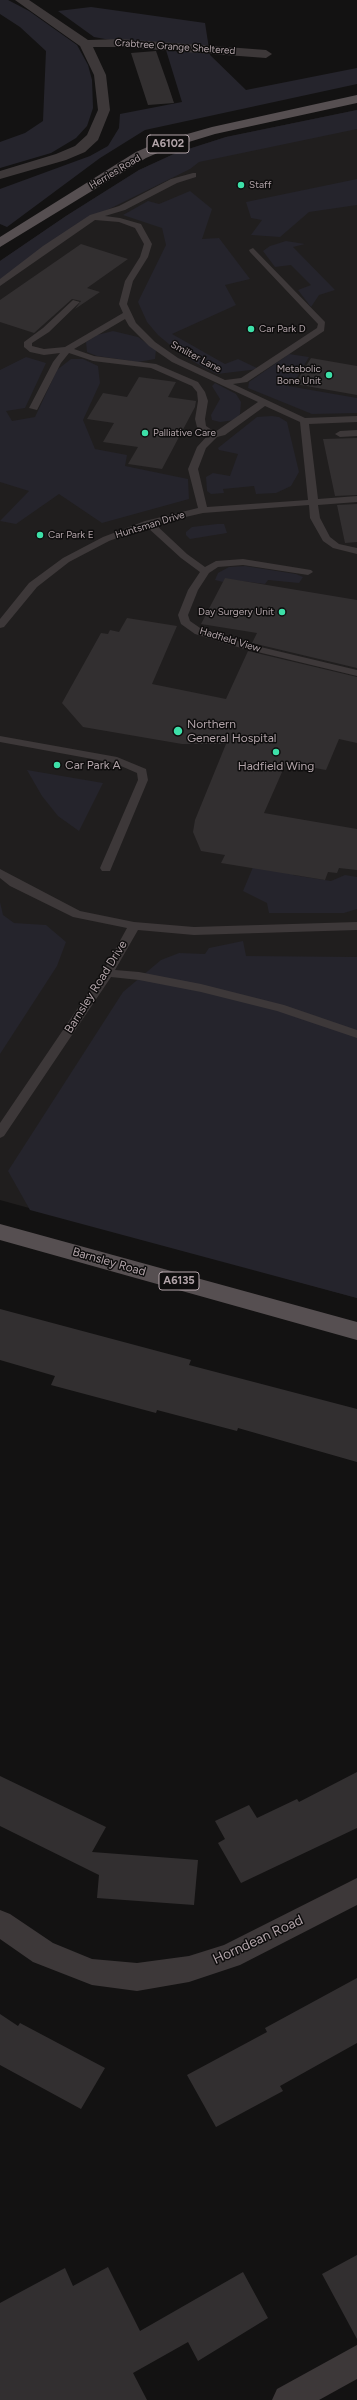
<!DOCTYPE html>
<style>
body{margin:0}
canvas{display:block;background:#131212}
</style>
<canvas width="357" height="2400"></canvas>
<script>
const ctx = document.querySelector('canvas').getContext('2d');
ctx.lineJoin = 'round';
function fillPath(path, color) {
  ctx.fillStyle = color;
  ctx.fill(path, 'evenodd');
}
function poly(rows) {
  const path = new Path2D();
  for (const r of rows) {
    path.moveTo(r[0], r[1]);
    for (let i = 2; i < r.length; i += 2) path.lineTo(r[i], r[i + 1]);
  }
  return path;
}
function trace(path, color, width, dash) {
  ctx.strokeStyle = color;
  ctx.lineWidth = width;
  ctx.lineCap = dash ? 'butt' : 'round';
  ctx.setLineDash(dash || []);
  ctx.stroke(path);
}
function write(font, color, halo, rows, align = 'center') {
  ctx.font = font + ' Figtree,sans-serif';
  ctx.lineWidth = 3;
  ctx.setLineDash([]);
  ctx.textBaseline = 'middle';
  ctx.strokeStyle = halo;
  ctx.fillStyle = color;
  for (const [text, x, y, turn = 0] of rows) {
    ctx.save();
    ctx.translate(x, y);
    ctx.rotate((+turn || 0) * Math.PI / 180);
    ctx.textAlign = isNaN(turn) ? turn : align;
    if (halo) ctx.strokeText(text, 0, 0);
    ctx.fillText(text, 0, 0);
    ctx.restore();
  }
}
fillPath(poly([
 [357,110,357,1298,0,1200,0,261,66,216,139,170,176,153,226,137]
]), '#201e1e');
fillPath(poly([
 [0,0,8,0,29,11,77,45,88,65,92,80,93,108,87,126,76,138,51,153,0,168,0,142,25,133,43,121,46,51,20,27,0,14],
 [91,7,205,23,210,55,246,90,357,68,357,84,145,130,100,158,7,227,0,224,0,189,90,156,108,146,119,128,120,114,182,102,166,50,94,37,58,11],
 [357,110,357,129,199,162,190,169,93,217,0,283,0,261,66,216,139,170,176,153,226,137],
 [357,179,357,205,309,212,280,237,251,235,262,220,251,218,246,202],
 [190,191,212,209,202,239,219,238,250,279,225,285,236,305,172,334,225,364,238,359,259,369,217,374,203,367,181,354,158,335,147,322,138,302,166,245,162,228,123,215,148,201,159,204],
 [286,241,305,244,293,247,335,290,319,295,311,307,298,290,311,285,291,265,275,267,263,251,270,246],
 [113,331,138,337,156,350,155,359,138,362,97,356,87,352,86,342,97,335],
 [289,354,309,357,296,379,288,386,357,398,357,413,312,414,248,388,249,382],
 [26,357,46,363,25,408,6,411,12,421,35,417,57,370,71,359,83,359,98,366,100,383,83,420,95,449,127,455,125,466,188,479,189,499,102,523,59,494,16,524,0,521,29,491,0,482,0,370],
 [215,383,236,394,241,402,240,414,235,420,220,422,212,420,211,415,220,399,212,386],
 [272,416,279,417,287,422,299,472,291,486,276,493,256,494,254,486,223,489,224,493,211,494,207,491,206,477,213,473,230,476,238,454,219,450,218,448,257,417],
 [217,524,224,524,227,533,190,539,186,535,186,532,192,527],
 [245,566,296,574,303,577,299,583,268,580,265,584,225,579,223,582,215,580,218,573,229,567],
 [27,770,103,783,79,831,58,816,42,796],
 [256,860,293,869,293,875,331,881,345,875,357,877,357,909,344,913,269,913,267,903,243,891],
 [0,902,3,915,14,923,46,925,66,942,57,966,0,1054],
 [243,941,246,956,357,957,357,1298,30,1210,8,1171,123,992,161,960,179,953,205,954,209,948]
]), '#25242c');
fillPath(poly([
 [156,51,168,85,174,103,148,105,131,53],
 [81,244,128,259,87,288,100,292,75,309,81,301,72,299,34,333,0,322,0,300],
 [311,358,357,366,357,395,295,384],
 [139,377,176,382,168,397,196,401,195,407,162,469,128,464,138,447,103,442,114,423,87,419,103,393,127,397],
 [357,438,357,495,335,496,323,439],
 [357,504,357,542,345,543,337,505],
 [225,578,357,600,357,668,252,643,257,633,201,624],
 [127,618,177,626,152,684,226,699,248,651,357,677,357,743,339,739,326,770,286,763,264,813,357,829,357,870,339,868,337,873,328,872,325,880,221,863,225,855,201,851,193,832,195,820,226,744,182,744,83,727,62,703,101,633,108,634,110,630,119,632],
 [0,1309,191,1360,189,1365,357,1409,357,1462,238,1428,237,1431,157,1410,156,1413,51,1385,55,1376,0,1360],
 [357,1772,357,1828,241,1883,218,1843,225,1839,215,1821,249,1805,257,1818,297,1799,299,1802],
 [0,1776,106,1827,92,1852,198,1860,194,1905,97,1898,99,1875,0,1826],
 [357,1978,357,2043,280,2086,283,2091,216,2127,187,2075,267,2032,265,2028],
 [0,2014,18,2026,20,2023,105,2068,81,2109,0,2065],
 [357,2255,357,2339,322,2274],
 [108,2267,140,2331,243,2272,268,2318,198,2361,188,2342,133,2373,147,2400,0,2400,0,2303,65,2268,73,2286]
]), '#322f30');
fillPath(poly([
 [193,173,196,173,196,177,177,183,125,210,105,216,120,218,141,224,152,244,148,257,133,281,127,304,136,323,155,342,178,358,225,380,241,378,317,328,318,324,250,252,249,250,253,248,325,322,324,331,247,382,233,384,305,418,357,416,357,422,309,424,318,499,357,496,357,502,318,505,320,518,330,537,339,544,357,548,357,554,333,548,323,541,310,518,309,505,203,513,155,524,187,554,205,567,216,561,243,559,311,570,313,572,308,575,243,565,218,567,209,573,198,590,188,615,190,621,203,630,248,644,357,670,357,676,241,648,195,634,181,624,178,615,188,590,200,572,181,558,147,527,109,541,69,562,37,587,4,627,0,628,0,619,29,583,63,558,103,537,145,521,198,508,188,469,197,447,208,435,197,427,195,419,198,401,197,392,192,386,151,368,93,361,69,353,61,363,37,410,29,408,53,362,60,353,44,355,30,352,24,347,24,342,43,328,73,300,80,302,49,332,32,343,32,346,44,349,65,347,123,313,119,304,125,281,140,257,144,244,135,228,119,222,95,220,0,286,0,279,43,246,90,215,119,206,171,179,193,173],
 [125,319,129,326,149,346,172,362,258,402,215,432,206,426,205,419,208,401,205,392,198,382,156,364,94,356,74,349,125,319],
 [265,406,300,422,308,500,207,507,198,469,206,448,217,437,225,435,265,406],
 [357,430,357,436,340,437,335,434,340,431,357,430],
 [0,736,117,757,146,769,148,780,110,871,102,871,100,868,138,780,137,773,114,763,0,742,0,736],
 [0,869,80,911,134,922,194,927,357,922,357,930,194,935,138,930,115,970,139,972,201,984,284,1005,357,1030,357,1038,277,1011,201,992,139,980,111,977,4,1136,0,1138,0,1123,105,968,127,928,73,917,10,886,0,878,0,869]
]), '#3d3839');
fillPath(poly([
 [15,0,29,0,88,40,120,39,266,50,272,54,266,58,120,47,93,47,106,75,110,110,98,140,85,152,66,160,0,179,0,171,56,154,75,146,87,135,98,110,94,75,80,46,15,0],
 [357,1878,357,1905,240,1965,189,1982,137,1991,92,1985,33,1962,0,1939,0,1910,10,1914,53,1943,92,1959,137,1963,189,1956,224,1945,357,1878],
 [357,2345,357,2379,319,2400,272,2400,277,2389,357,2345]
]), '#3d3839');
fillPath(poly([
 [357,95,357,103,215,134,169,148,146,158,0,247,0,237,136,152,159,142,212,127,357,95],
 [0,1224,357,1322,357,1340,0,1240,0,1224]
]), '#564f51');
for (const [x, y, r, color] of [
 [241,185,4,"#3de0a8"],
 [251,329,4,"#3de0a8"],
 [329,375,4,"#3de0a8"],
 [145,433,4,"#3de0a8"],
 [40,535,4,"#3de0a8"],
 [282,612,4,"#3de0a8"],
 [178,731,5,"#3de0a8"],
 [276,752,4,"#3de0a8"],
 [57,765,4,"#3de0a8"]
]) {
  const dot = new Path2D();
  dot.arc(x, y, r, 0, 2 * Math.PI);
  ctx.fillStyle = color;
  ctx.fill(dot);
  trace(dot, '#0e0d0d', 1.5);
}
write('10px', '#b2a4a9', '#0e0d0d', [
 ["Crabtree Grange Sheltered",175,47,4],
 ["Herries Road",115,172,-31],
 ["Smilter Lane",196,357,28],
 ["Huntsman Drive",150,525,-17],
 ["Hadfield View",230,640,17]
]);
write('10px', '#b2a4a9', '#0e0d0d', [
 ["Staff",249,185],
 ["Car Park D",259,329],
 ["Metabolic",321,369,"right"],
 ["Bone Unit",321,381,"right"],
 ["Palliative Care",153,433],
 ["Car Park E",48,535],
 ["Day Surgery Unit",274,612,"right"]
], 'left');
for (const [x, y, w] of [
 [168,144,42],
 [179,1281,40]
]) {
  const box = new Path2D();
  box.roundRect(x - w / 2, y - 9, w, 18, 3);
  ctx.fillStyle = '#0e0d0d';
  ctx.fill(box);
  trace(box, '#b2a4a9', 1);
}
write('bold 11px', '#b2a4a9', null, [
 ["A6102",168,144],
 ["A6135",179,1281]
]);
write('12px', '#b2a4a9', '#0e0d0d', [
 ["Northern",187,724],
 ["General Hospital",187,738],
 ["Car Park A",65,765],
 ["Hadfield Wing",276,766,"center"]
], 'left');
write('12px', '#b2a4a9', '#0e0d0d', [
 ["Barnsley Road Drive",96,987,-58],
 ["Barnsley Road",109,1262,16]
]);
write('14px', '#b2a4a9', '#0e0d0d', [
 ["Horndean Road",258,1940,-25]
]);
</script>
